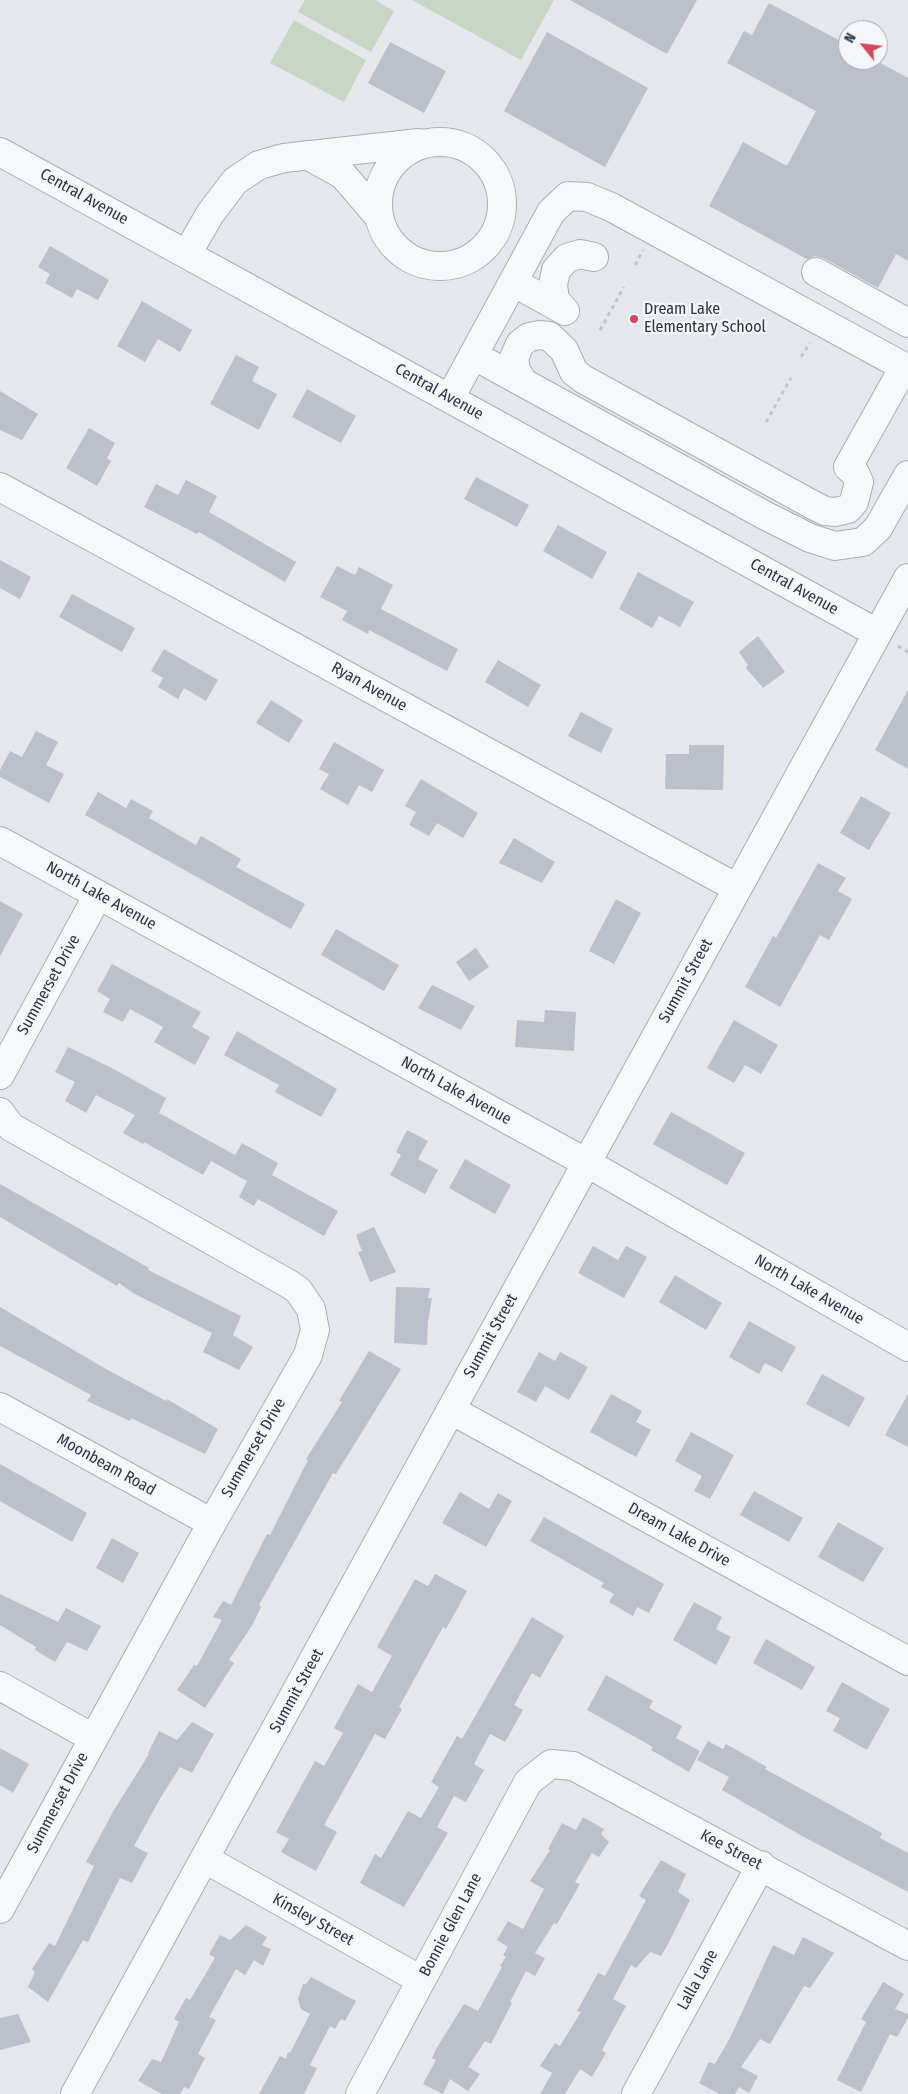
<!DOCTYPE html>
<style>
body{margin:0}
#map{position:relative;width:908px;height:2094px;overflow:hidden;background:#e4e7ec;font-family:"Fira Sans Condensed",sans-serif}
canvas{display:block}
.north{position:absolute;left:838px;top:20px;width:50px;height:50px;box-sizing:border-box;background:#f4f6f9;border:1px solid #a4a8b1;border-radius:50%;rotate:299deg;font-size:14px;font-weight:700;line-height:20px;text-align:center;color:#2b3445}
.north::after{content:'';display:block;margin:auto;width:18px;height:22px;background:#d1495b;clip-path:polygon(50% 0,100% 100%,50% 72%,0 100%)}
</style>
<div id="map">
<canvas width="908" height="2094"></canvas>
<div class="north">N</div>
</div>
<script>
const ctx = document.querySelector('canvas').getContext('2d');
ctx.lineJoin = 'round';
function fillPath(path, color) {
  ctx.fillStyle = color;
  ctx.fill(path, 'evenodd');
}
function poly(rows) {
  const path = new Path2D();
  for (const r of rows) {
    if (r.length === 3) {
      path.moveTo(r[0] + r[2], r[1]);
      path.arc(r[0], r[1], r[2], 0, 2 * Math.PI);
      continue;
    }
    path.moveTo(r[0], r[1]);
    for (let i = 2; i < r.length; i += 2) path.lineTo(r[i], r[i + 1]);
  }
  return path;
}
function trace(path, color, width, dash) {
  ctx.strokeStyle = color;
  ctx.lineWidth = width;
  ctx.lineCap = dash ? 'butt' : 'round';
  ctx.setLineDash(dash || []);
  ctx.stroke(path);
}
function write(font, color, halo, rows, align = 'center') {
  ctx.font = font + ' "Fira Sans Condensed",sans-serif';
  ctx.lineWidth = 4.5;
  ctx.setLineDash([]);
  ctx.textBaseline = 'middle';
  ctx.strokeStyle = halo;
  ctx.fillStyle = color;
  for (const [text, x, y, turn = 0] of rows) {
    ctx.save();
    ctx.translate(x, y);
    ctx.rotate((+turn || 0) * Math.PI / 180);
    ctx.textAlign = isNaN(turn) ? turn : align;
    if (halo) ctx.strokeText(text, 0, 0);
    ctx.fillText(text, 0, 0);
    ctx.restore();
  }
}
fillPath(poly([
 [305,0,375,0,394,11,371,52,298,12],
 [412,0,554,0,521,60],
 [294,20,366,60,344,102,270,63]
]), '#c9d6c5');
fillPath(poly([
 [570,0,697,0,667,54],
 [769,3,848,45,848,60,875,60,908,78,908,261,896,254,878,288,823,258,815,256,807,259,709,206,743,142,787,166,816,111,727,63,744,31,752,35],
 [547,32,648,88,605,167,504,111],
 [390,42,446,71,424,113,368,83],
 [50,246,109,280,98,300,77,289,72,298,45,283,50,274,38,267],
 [142,301,192,330,180,352,158,339,145,362,117,346],
 [236,355,259,367,252,381,277,394,259,430,210,404],
 [307,389,356,416,341,443,292,417],
 [0,391,38,414,22,440,0,430],
 [89,428,115,443,107,458,111,461,97,486,66,468],
 [476,477,529,505,517,527,464,499],
 [186,480,217,496,209,512,296,562,285,582,199,532,197,534,144,507,156,484,178,495],
 [558,525,607,552,592,579,543,551],
 [0,560,31,577,20,599,0,588],
 [337,566,355,575,359,567,393,585,381,609,458,649,447,671,369,630,368,634,342,620,347,611,320,597],
 [638,572,694,602,680,627,659,616,652,628,619,609],
 [72,594,135,628,122,652,59,617],
 [758,636,785,672,763,688,746,668,748,665,739,652],
 [164,649,218,680,206,701,184,688,178,699,158,687,163,678,151,671],
 [498,660,541,685,528,707,485,682],
 [908,690,908,769,875,750],
 [271,700,303,720,289,743,256,723],
 [581,712,613,729,601,753,568,736],
 [36,731,58,742,46,765,64,774,49,803,0,777,0,770,10,751,22,757],
 [334,742,384,770,372,792,359,785,348,805,320,789,329,774,319,769],
 [689,745,724,745,723,790,665,789,666,754,689,754],
 [421,779,478,813,463,838,437,823,429,836,409,825,416,812,405,806],
 [98,792,126,808,131,799,153,811,149,818,196,845,201,836,241,859,236,867,305,904,291,929,85,815],
 [861,796,891,813,869,850,840,833],
 [514,838,555,862,542,883,499,863],
 [818,863,846,878,838,891,852,899,829,940,820,935,780,1007,745,987,773,936,776,938],
 [616,899,641,913,614,964,589,951],
 [0,901,23,914,0,956],
 [336,929,399,965,384,991,321,955],
 [476,948,489,967,469,981,456,962],
 [112,964,201,1012,192,1027,210,1037,195,1065,154,1042,163,1027,130,1009,123,1022,103,1012,110,999,97,991],
 [432,985,475,1006,461,1030,418,1008],
 [545,1010,576,1012,574,1051,515,1047,517,1020,544,1022],
 [734,1020,778,1045,761,1074,745,1065,734,1083,707,1068],
 [237,1031,337,1089,321,1117,275,1092,279,1085,224,1055],
 [68,1047,110,1067,166,1098,159,1113,235,1155,242,1143,278,1163,272,1175,338,1211,324,1236,258,1199,254,1206,239,1197,247,1181,211,1161,203,1175,144,1142,143,1144,123,1133,135,1115,96,1095,86,1113,65,1101,75,1082,55,1072],
 [671,1112,745,1153,727,1185,653,1144],
 [407,1130,428,1141,418,1159,438,1170,425,1194,390,1175,401,1155,396,1152],
 [465,1159,511,1185,495,1214,449,1188],
 [0,1184,149,1268,148,1270,241,1316,233,1335,253,1347,239,1370,203,1352,212,1333,133,1293,119,1283,117,1286,0,1217],
 [374,1227,396,1272,370,1282,358,1252,362,1251,356,1235],
 [593,1246,618,1260,626,1246,647,1257,624,1298,578,1273],
 [675,1275,722,1303,706,1330,659,1302],
 [396,1287,430,1288,428,1298,432,1298,428,1321,427,1345,394,1343],
 [0,1307,106,1369,166,1401,167,1399,218,1429,205,1454,131,1418,130,1421,87,1401,91,1395,0,1346],
 [749,1321,796,1347,782,1372,765,1363,759,1374,729,1357],
 [369,1351,401,1369,336,1474,333,1473,259,1605,261,1607,253,1624,229,1660,234,1663,205,1708,177,1690,194,1665,197,1666,222,1620,213,1617,223,1601,231,1605,267,1534,270,1535,308,1460,306,1459,342,1402,339,1401],
 [539,1352,555,1361,560,1352,588,1367,569,1400,545,1386,536,1402,517,1392],
 [822,1374,865,1398,849,1427,806,1404],
 [611,1394,642,1411,636,1422,651,1430,636,1457,590,1432],
 [908,1394,908,1447,885,1435],
 [691,1432,734,1455,710,1499,694,1491,702,1476,675,1461],
 [0,1464,87,1513,72,1542,0,1501],
 [754,1491,803,1518,789,1542,740,1515],
 [460,1492,489,1509,498,1493,512,1501,486,1547,442,1523],
 [544,1517,664,1584,649,1613,637,1607,633,1616,609,1602,614,1594,601,1587,604,1583,530,1541],
 [838,1522,884,1548,863,1582,818,1557],
 [112,1538,139,1553,123,1583,96,1568],
 [435,1574,467,1591,446,1629,443,1627,399,1707,402,1709,385,1739,375,1734,324,1825,337,1832,316,1871,281,1852,289,1839,276,1832,315,1761,324,1766,343,1733,334,1728,358,1684,372,1692,392,1656,377,1647,415,1579,428,1586],
 [0,1594,58,1622,66,1608,101,1626,87,1651,67,1642,55,1662,35,1650,36,1647,0,1625],
 [694,1602,722,1617,716,1629,731,1637,716,1665,673,1640],
 [532,1617,564,1636,540,1678,532,1673,514,1705,523,1710,505,1742,490,1734,474,1764,484,1770,466,1802,454,1796,437,1827,448,1833,404,1907,360,1883,375,1854,381,1858,408,1811,421,1818,439,1787,431,1782,457,1736,462,1739],
 [766,1639,815,1667,802,1690,753,1663],
 [606,1675,653,1701,649,1708,682,1726,676,1738,700,1751,689,1772,651,1750,653,1747,587,1710],
 [842,1682,890,1709,867,1750,833,1731,840,1718,826,1711],
 [192,1722,214,1734,192,1773,180,1767,161,1797,134,1846,148,1853,132,1883,120,1878,88,1942,83,1940,48,2002,28,1987,35,1972,32,1969,49,1943,55,1946,94,1866,86,1862,114,1810,149,1754,148,1753,159,1731,177,1740],
 [708,1741,723,1749,726,1744,767,1767,765,1769,882,1833,880,1838,908,1853,908,1892,804,1837,722,1790,729,1777,697,1760],
 [0,1748,29,1764,13,1793,0,1785],
 [583,1817,604,1829,601,1834,609,1842,599,1857,592,1853,575,1882,580,1884,557,1924,554,1923,535,1953,545,1958,535,1976,526,1971,510,2002,512,2003,491,2044,485,2041,468,2067,480,2074,468,2091,450,2079,443,2094,423,2084,436,2060,432,2058,436,2049,464,2004,478,2011,502,1967,500,1966,506,1957,503,1955,508,1947,497,1940,508,1921,523,1929,544,1889,530,1881,550,1850,548,1849,562,1823,576,1830],
 [661,1860,686,1874,678,1892,690,1900,668,1944,661,1956,650,1952,636,1968,631,1965,613,1999,626,2006,602,2050,606,2053,592,2077,580,2069,565,2094,540,2094,552,2073,540,2066,555,2043,560,2046,581,2012,577,2011,598,1973,605,1976,646,1900,639,1896],
 [246,1925,267,1937,262,1945,271,1949,263,1966,254,1960,245,1975,236,1969,209,2017,216,2020,198,2054,205,2058,189,2089,184,2087,180,2094,162,2094,138,2081,152,2059,161,2062,179,2022,174,2019,186,1998,190,2000,215,1958,209,1954,220,1935,230,1940],
 [803,1937,834,1953,810,1988,804,1986,770,2044,760,2039,741,2067,758,2076,749,2093,739,2087,735,2094,719,2094,699,2083,709,2062,715,2064,731,2036,773,1945,794,1955],
 [311,1977,356,2001,345,2021,341,2019,335,2029,330,2026,310,2065,317,2068,304,2094,259,2094,280,2056,286,2059,288,2052,290,2053,310,2014,301,2009,298,1999,303,1984,306,1984],
 [883,1982,904,1994,895,2009,908,2014,908,2018,897,2037,890,2034,861,2092,837,2080,866,2022,861,2019],
 [18,2014,31,2042,0,2050,0,2018]
]), '#bbc0ca');
const minor = poly([
 [440,204,62],
 [0,152,877,633],
 [307,155,343,175,379,217],
 [187,254,210,214,235,181,259,165,284,158,419,143],
 [816,272,908,323],
 [513,282,565,311],
 [565,311,555,300,553,285,556,270,567,258,580,254,594,257],
 [473,355,766,516,810,538,835,546,863,542,878,528,908,475],
 [524,383,516,371,514,358,520,344,529,337,540,335,549,336,564,350,574,372,583,379,813,505,825,511,836,512,848,509,854,502,859,482,855,473,848,467,904,367],
 [450,398,551,212,568,196,587,197,611,207,908,369],
 [0,487,737,888],
 [0,841,587,1163,908,1347],
 [0,1075,98,895],
 [0,1112,11,1127,289,1284,298,1290,311,1309,315,1330,308,1355,212,1523,0,1909],
 [0,1407,212,1523],
 [451,1410,908,1661],
 [0,1686,93,1738],
 [205,1859,421,1980],
 [75,2094,908,578],
 [360,2094,528,1782,551,1764,573,1766,908,1946],
 [636,2094,761,1865]
]);
trace(minor, '#a9aeb7', 30);
trace(poly([
 [635,265,643,250],
 [600,330,624,287],
 [801,357,810,343],
 [766,422,791,378],
 [898,646,908,652]
]), '#c2c5cb', 3, [4, 4]);
trace(minor, '#f7f8fa', 28);
for (const [x, y, r, color] of [
 [634,319,5,"#d1495b"]
]) {
  const dot = new Path2D();
  dot.arc(x, y, r, 0, 2 * Math.PI);
  ctx.fillStyle = color;
  ctx.fill(dot);
  trace(dot, '#f4f6f9', 2);
}
write('16px', '#2b3445', '#f4f6f9', [
 ["Central Avenue",84,197,29],
 ["Central Avenue",439,392,29],
 ["Central Avenue",794,587,29],
 ["Ryan Avenue",369,687,29],
 ["North Lake Avenue",101,896,29],
 ["Summit Street",686,981,-61],
 ["Summerset Drive",49,985,-61],
 ["North Lake Avenue",456,1091,29],
 ["North Lake Avenue",809,1290,30],
 ["Summit Street",491,1336,-61],
 ["Summerset Drive",254,1448,-60],
 ["Moonbeam Road",106,1465,29],
 ["Dream Lake Drive",679,1535,29],
 ["Summit Street",297,1691,-61],
 ["Summerset Drive",58,1803,-62],
 ["Kee Street",731,1850,28],
 ["Kinsley Street",313,1920,29],
 ["Bonnie Glen Lane",451,1925,-62],
 ["Lalla Lane",698,1980,-61]
]);
write('16px', '#2b3445', '#f4f6f9', [
 ["Dream Lake",644,310],
 ["Elementary School",644,328]
], 'left');
</script>
